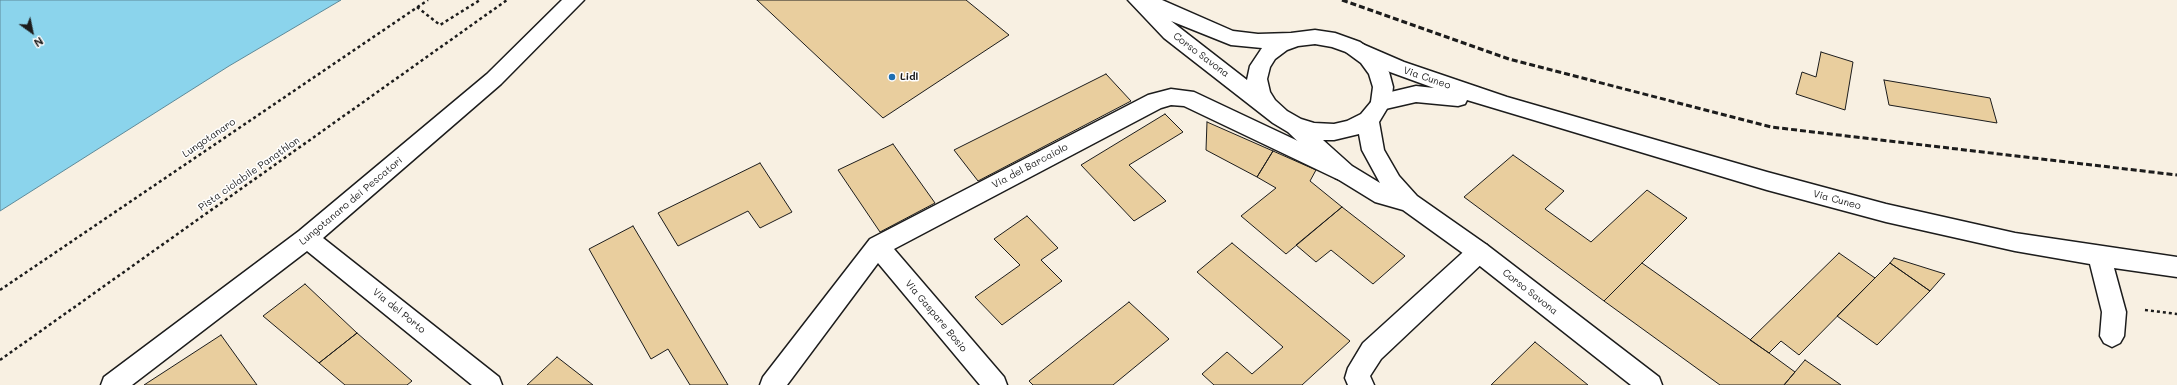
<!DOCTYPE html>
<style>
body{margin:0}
#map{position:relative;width:2177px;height:385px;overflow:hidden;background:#f8f0e2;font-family:Mali,sans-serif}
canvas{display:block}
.north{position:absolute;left:12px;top:12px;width:40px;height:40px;-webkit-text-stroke:3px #fff;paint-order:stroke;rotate:147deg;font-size:11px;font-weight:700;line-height:16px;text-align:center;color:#1c1c1c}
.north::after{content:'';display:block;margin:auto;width:14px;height:18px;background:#1c1c1c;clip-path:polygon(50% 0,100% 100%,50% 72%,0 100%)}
</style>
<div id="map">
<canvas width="2177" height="385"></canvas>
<div class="north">N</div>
</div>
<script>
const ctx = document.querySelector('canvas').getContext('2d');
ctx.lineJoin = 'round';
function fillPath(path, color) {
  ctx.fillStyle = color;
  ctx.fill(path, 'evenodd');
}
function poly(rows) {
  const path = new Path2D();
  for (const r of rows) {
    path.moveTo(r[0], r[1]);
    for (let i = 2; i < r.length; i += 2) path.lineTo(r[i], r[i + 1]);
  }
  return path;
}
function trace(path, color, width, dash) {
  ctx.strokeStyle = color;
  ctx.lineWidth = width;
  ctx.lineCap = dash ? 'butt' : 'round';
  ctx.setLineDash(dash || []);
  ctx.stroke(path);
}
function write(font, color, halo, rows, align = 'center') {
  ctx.font = font + ' Mali,sans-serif';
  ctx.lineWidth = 3;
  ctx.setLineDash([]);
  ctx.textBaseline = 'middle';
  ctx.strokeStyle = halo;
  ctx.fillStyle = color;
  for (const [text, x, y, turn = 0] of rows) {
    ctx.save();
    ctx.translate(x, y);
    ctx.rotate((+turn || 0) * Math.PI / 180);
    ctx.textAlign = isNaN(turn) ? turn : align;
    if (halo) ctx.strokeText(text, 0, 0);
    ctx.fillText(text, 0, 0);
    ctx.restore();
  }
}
const water = poly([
 [0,0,341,0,229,66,0,211,0,0]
]);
fillPath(water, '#8bd4ec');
trace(water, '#5f8a99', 1);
const building = poly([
 [757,0,966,0,1009,35,883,118,757,0],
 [1821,52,1853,62,1845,110,1796,94,1802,72,1816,77,1821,52],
 [1106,74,1131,101,978,181,954,150,1106,74],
 [1884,80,1990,98,1997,123,1889,105,1884,80],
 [1165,114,1183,132,1129,165,1166,201,1134,221,1081,165,1165,114],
 [1207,122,1273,151,1257,177,1206,150,1207,122],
 [893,144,935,203,880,232,838,170,893,144],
 [1273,151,1316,170,1310,181,1342,207,1286,254,1241,216,1276,188,1257,177,1273,151],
 [1513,155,1564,191,1545,209,1591,242,1647,190,1687,218,1604,301,1464,197,1513,155],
 [760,163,792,212,760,228,748,211,678,246,658,213,760,163],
 [1342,207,1405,256,1373,284,1331,250,1316,262,1296,245,1342,207],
 [1027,216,1058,248,1041,260,1062,281,1002,325,975,297,1020,265,994,239,1027,216],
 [633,226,728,385,690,385,668,349,651,359,589,249,633,226],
 [1232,243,1350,341,1302,385,1214,385,1202,374,1227,352,1252,374,1283,347,1197,272,1232,243],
 [1839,253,1875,278,1799,355,1781,341,1769,353,1750,340,1839,253],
 [1894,258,1945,274,1930,291,1890,263,1894,258],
 [1642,263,1769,353,1795,372,1784,385,1720,385,1604,301,1642,263],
 [1890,263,1930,291,1877,345,1837,316,1890,263],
 [305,284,357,333,319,363,263,316,305,284],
 [1129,302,1169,339,1113,385,1033,385,1029,381,1129,302],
 [357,333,412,381,407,385,345,385,319,363,357,333],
 [221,335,257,385,144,385,221,335],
 [1535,342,1588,385,1491,385,1535,342],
 [557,357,593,385,527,385,557,357],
 [1805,360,1841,385,1784,385,1805,360]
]);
fillPath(building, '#e9ce9e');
trace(building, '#1c1c1c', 1);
const minor = poly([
 [562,0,584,0,501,84,323,238,499,377,502,385,472,385,307,251,132,385,101,385,104,377,299,231,487,74,562,0],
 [1353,40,1404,62,1507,97,1767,172,1886,204,2015,233,2177,257,2177,277,2114,268,2126,312,2124,336,2120,343,2112,347,2104,343,2100,336,2102,312,2090,264,2015,251,1886,222,1767,190,1467,100,1465,104,1458,106,1416,102,1381,110,1374,108,1371,102,1374,96,1416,86,1434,88,1390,72,1346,52,1343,47,1346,42,1353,40],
 [1171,89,1194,92,1351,166,1354,172,1351,178,1343,181,1335,178,1184,106,1171,105,1161,108,894,249,1004,377,1007,385,980,385,878,263,787,385,760,385,763,377,870,239,1148,95,1171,89],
 [1479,242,1487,245,1490,252,1487,259,1381,359,1370,376,1374,385,1348,385,1345,378,1348,368,1363,343,1471,245,1479,242]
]);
const major = poly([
 [1128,0,1162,0,1233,31,1258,34,1291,33,1315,30,1335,33,1360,42,1375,53,1389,72,1393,87,1391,102,1379,122,1384,150,1399,176,1417,196,1487,245,1659,377,1662,385,1631,385,1471,259,1403,210,1375,202,1336,178,1288,132,1273,123,1164,38,1128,0],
 [1171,21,1231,45,1262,48,1250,66,1247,80,1171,21],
 [1315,44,1332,47,1346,52,1361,63,1369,74,1373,87,1371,102,1361,114,1347,121,1334,124,1314,123,1301,119,1287,111,1275,100,1270,92,1267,79,1270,67,1275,59,1287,50,1298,46,1315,44],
 [1359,134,1362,150,1380,183,1352,166,1323,140,1334,140,1359,134]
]);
trace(minor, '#1c1c1c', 3);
trace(major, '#1c1c1c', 3);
trace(poly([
 [417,7,440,25,480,0],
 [0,290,428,0],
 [2145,310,2177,314],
 [0,360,507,0]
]), '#1c1c1c', 2.5, [3, 3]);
fillPath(minor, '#fff');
fillPath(major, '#fff');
trace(poly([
 [1342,0,1509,59,1771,127,2177,175]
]), '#1c1c1c', 3, [6, 3]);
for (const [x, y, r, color] of [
 [892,77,4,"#1f6fb2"]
]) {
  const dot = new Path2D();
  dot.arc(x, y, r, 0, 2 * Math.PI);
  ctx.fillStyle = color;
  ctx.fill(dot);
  trace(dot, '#fff', 1.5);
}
write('10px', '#1c1c1c', '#fff', [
 ["Corso Savona",1201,55,37],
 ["Via Cuneo",1427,78,19],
 ["Lungotanaro",209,138,-34],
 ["Via del Barcaiolo",1030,166,-28],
 ["Pista ciclabile Panathlon",249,174,-35],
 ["Via Cuneo",1837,200,15],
 ["Lungotanaro dei Pescatori",351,201,-40],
 ["Corso Savona",1530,292,38],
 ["Via del Porto",399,311,39],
 ["Via Gaspare Bosio",936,316,50]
]);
write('bold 10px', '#1c1c1c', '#fff', [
 ["Lidl",900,77]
], 'left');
</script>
